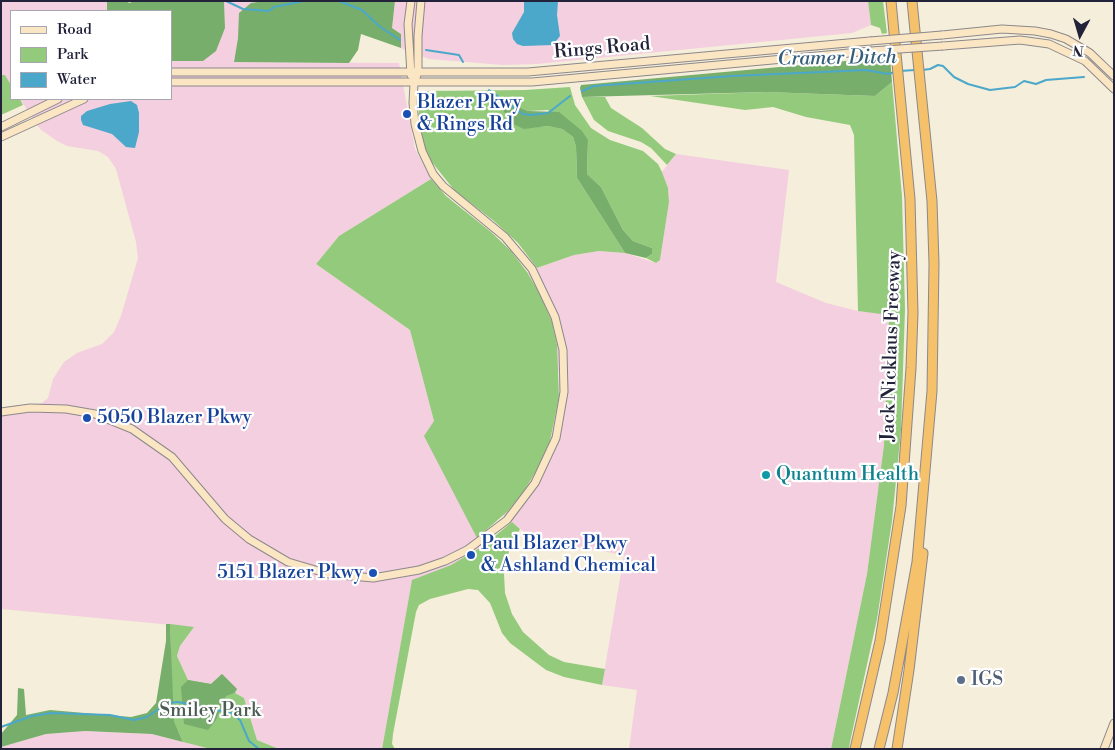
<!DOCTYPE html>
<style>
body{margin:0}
#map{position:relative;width:1115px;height:750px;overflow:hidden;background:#f5eedb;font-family:"Libre Bodoni",serif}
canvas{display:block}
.frame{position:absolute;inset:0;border:2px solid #22223b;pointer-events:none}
.legend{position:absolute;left:10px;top:10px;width:162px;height:90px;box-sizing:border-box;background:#fff;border:1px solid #a7a7b1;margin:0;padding:6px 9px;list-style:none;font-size:15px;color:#22223b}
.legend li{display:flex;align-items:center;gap:10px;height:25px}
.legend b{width:25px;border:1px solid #a7a7b1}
.north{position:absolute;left:1055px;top:10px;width:50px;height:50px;-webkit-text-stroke:4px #fff;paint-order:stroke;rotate:186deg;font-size:14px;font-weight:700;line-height:20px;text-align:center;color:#22223b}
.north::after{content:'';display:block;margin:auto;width:18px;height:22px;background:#22223b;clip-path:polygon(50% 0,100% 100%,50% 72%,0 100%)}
</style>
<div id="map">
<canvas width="1115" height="750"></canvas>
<div class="frame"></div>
<ul class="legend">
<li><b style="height:6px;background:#fbe6c4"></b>Road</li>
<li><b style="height:14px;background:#94ca7c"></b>Park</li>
<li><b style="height:14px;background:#4ba8ca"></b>Water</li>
</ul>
<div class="north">N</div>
</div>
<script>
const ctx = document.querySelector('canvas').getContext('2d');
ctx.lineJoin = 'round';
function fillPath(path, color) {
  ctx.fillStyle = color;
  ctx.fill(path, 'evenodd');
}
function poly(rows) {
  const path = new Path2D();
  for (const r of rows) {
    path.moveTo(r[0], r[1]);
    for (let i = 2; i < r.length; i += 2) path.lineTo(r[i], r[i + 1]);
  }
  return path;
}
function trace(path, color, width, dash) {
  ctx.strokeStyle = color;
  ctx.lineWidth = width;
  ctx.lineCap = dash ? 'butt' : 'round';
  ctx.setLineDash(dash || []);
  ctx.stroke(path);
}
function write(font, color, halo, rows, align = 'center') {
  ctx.font = font + ' "Libre Bodoni",serif';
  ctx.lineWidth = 4.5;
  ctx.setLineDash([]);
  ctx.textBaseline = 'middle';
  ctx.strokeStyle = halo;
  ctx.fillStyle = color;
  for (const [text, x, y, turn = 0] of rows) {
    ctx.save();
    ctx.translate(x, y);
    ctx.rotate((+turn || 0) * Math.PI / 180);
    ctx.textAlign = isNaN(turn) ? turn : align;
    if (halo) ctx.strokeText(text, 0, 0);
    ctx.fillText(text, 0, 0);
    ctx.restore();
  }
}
fillPath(poly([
 [1,1,107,1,107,11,11,11,11,85,5,76,1,75],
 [224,1,264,1,251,3,238,38,234,62,399,63,415,149,431,179,339,236,316,264,410,330,434,421,477,538,483,546,451,565,412,581,382,749,279,749,257,740,244,698,235,693,222,674,211,684,188,680,177,656,180,646,194,627,1,609,1,410,42,403,48,398,53,379,64,362,77,353,102,344,114,332,121,316,138,258,136,242,116,169,108,157,98,151,67,146,57,141,40,129,20,99,171,99,171,61,203,61,225,28],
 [395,1,868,1,871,25,852,33,537,64,503,65,429,59,401,48,401,34,392,28],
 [676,154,789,170,776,282,826,303,858,311,889,314,884,445,867,574,831,749,629,749,637,690,602,685,624,555,533,539,503,515,524,491,538,468,550,441,559,397,559,374,540,294,527,272,574,255,599,251,625,253,656,263,660,260,669,202,668,188,662,172],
 [85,731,152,734,211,749,1,749,1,747,46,734]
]), '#f3cfdf');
fillPath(poly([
 [868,1,883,1,887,33,882,34,880,28,871,25],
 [1,75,5,75,11,85,11,99,20,99,23,105,1,115],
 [892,82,902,196,905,309,901,430,892,521,877,619,850,742,849,749,831,749,867,574,884,445,889,315,858,311,854,135,850,125,806,117,773,107,745,110,650,96,766,92,875,96],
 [570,87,575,105,591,128,610,140,643,151,658,164,662,172,668,188,669,202,660,260,656,263,646,258,652,254,652,248,633,241,623,230,601,187,587,174,588,141,548,110,528,111,514,105,524,128,549,126,562,129,573,137,576,147,577,178,625,253,599,251,574,255,537,268,518,243,494,221,455,191,431,161,424,145,419,119,419,103,422,103,423,94,427,91,525,90],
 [582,97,605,97,611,108,642,128,665,149,676,154,667,165,651,148,641,142,608,131,594,120],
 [431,179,446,196,491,232,511,251,527,272,540,294,552,322,557,345,559,397,550,441,538,468,524,491,508,511,477,538,424,436,434,421,410,330,316,264,339,236],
 [512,522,520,529,509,551,504,574,505,593,512,614,523,632,549,655,564,662,605,669,602,685,564,677,546,670,510,643,502,633,490,603,478,590,468,589,430,599,419,605,416,612,393,734,392,744,395,749,382,749,412,580,451,565,483,546],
 [170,624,194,627,180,646,177,656,188,680,211,684,222,674,237,689,235,693,244,698,257,740,279,749,211,749,183,742,178,731,156,726,171,654]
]), '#94ca7c');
fillPath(poly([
 [107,1,127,1,129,3,135,1,224,1,225,28,216,51,203,61,171,61,171,11,107,11],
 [264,1,395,1,392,28,401,34,401,48,361,34,358,50,349,63,234,62,238,38,239,13,251,3],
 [890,57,892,82,875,96,766,92,582,97,580,88,581,85],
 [514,105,528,111,559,112,582,131,588,140,587,174,601,187,623,230,633,241,652,248,652,254,646,258,625,253,577,178,576,147,573,137,562,129,548,126,524,129,513,124,503,110],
 [166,624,170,624,174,722,183,742,152,734,85,731,46,734,1,747,1,734,17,715,18,688,24,689,26,715,50,710,131,717,147,713,156,703,166,641],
 [222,674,237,689,234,693,226,696,216,720,208,730,184,724,181,687,188,680,211,684]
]), '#77ae6c');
fillPath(poly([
 [524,1,558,1,557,15,560,36,553,45,523,46,517,44,513,39,512,33,524,12],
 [131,101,137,105,139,113,139,132,135,148,126,147,112,134,83,125,81,120,81,116,87,111,110,104]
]), '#4ba8ca');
trace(poly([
 [226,1,243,9,269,11,274,7,304,1],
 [339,1,362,10,379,26,400,40],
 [426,50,459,55,463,62],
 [922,70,930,69,938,65,943,66,954,77,968,84,990,90,1015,87,1024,81,1036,84,1046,80,1084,77],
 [900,71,915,70],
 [489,90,523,114,531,115,548,113,570,96],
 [582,91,594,86,732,76,866,70,888,74,895,72],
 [1,727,32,716,51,713,110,715,134,720,147,717,168,703,178,702,231,713,240,720,249,741,259,749]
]), '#4ba8ca', 2);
const secondary = poly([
 [411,1,408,24,411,75],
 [942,35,1002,29,1035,31,1051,34,1066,39,1090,53,1114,76],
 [943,46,1020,40,1049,44,1085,61,1114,89],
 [171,72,528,72,870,41],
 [171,82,532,82,871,51],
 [1,127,58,99],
 [1,137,84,99],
 [1,412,30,408,66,409,95,414,132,429,172,457,225,519,249,539,288,562,329,574,373,578,419,570,445,561,467,550,507,520,535,483,556,438,564,392,563,350,555,317,532,269,505,237,443,186,433,174,422,151,415,124,413,103,414,83,418,72,418,36,421,1],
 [1104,749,1114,723]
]);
const highway = poly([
 [855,749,880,641,901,506,911,368,913,313,910,199,891,1],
 [879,749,893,693,917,562,932,391,934,264,932,201,912,1],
 [897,749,909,670,923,553]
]);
trace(secondary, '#8c888b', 9);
trace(highway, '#8c888b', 11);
trace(secondary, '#fbe6c4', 7);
trace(highway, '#f5c16b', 9);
const secondaryBridge = poly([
 [870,41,942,35],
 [871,51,943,46]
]);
trace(secondaryBridge, '#8c888b', 9, []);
trace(secondaryBridge, '#fbe6c4', 7);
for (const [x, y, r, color] of [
 [407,114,5,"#1a4fb4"],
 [87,418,5,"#1a4fb4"],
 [766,475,5,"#0f9aa8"],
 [471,555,5,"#1a4fb4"],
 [373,573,5,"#1a4fb4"],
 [961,680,5,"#5c6f8a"]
]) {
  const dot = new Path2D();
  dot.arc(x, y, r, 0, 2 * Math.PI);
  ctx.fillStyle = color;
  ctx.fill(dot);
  trace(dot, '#fff', 2);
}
write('19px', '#22223b', '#fff', [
 ["Rings Road",602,49,-5],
 ["Jack Nicklaus Freeway",892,346,-88]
]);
write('19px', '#164399', '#fff', [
 ["Blazer Pkwy",417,103],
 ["& Rings Rd",417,125],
 ["5050 Blazer Pkwy",97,418],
 ["Paul Blazer Pkwy",481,544],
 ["& Ashland Chemical",481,566],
 ["5151 Blazer Pkwy",363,573,"right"]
], 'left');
write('19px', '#0d838f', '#fff', [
 ["Quantum Health",776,475]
], 'left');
write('19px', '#4e5e75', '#fff', [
 ["IGS",971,680]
], 'left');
write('19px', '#4a5d52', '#fff', [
 ["Smiley Park",210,711]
]);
write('italic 20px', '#345e7b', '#fff', [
 ["Cramer Ditch",837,59,-1]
]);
</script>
